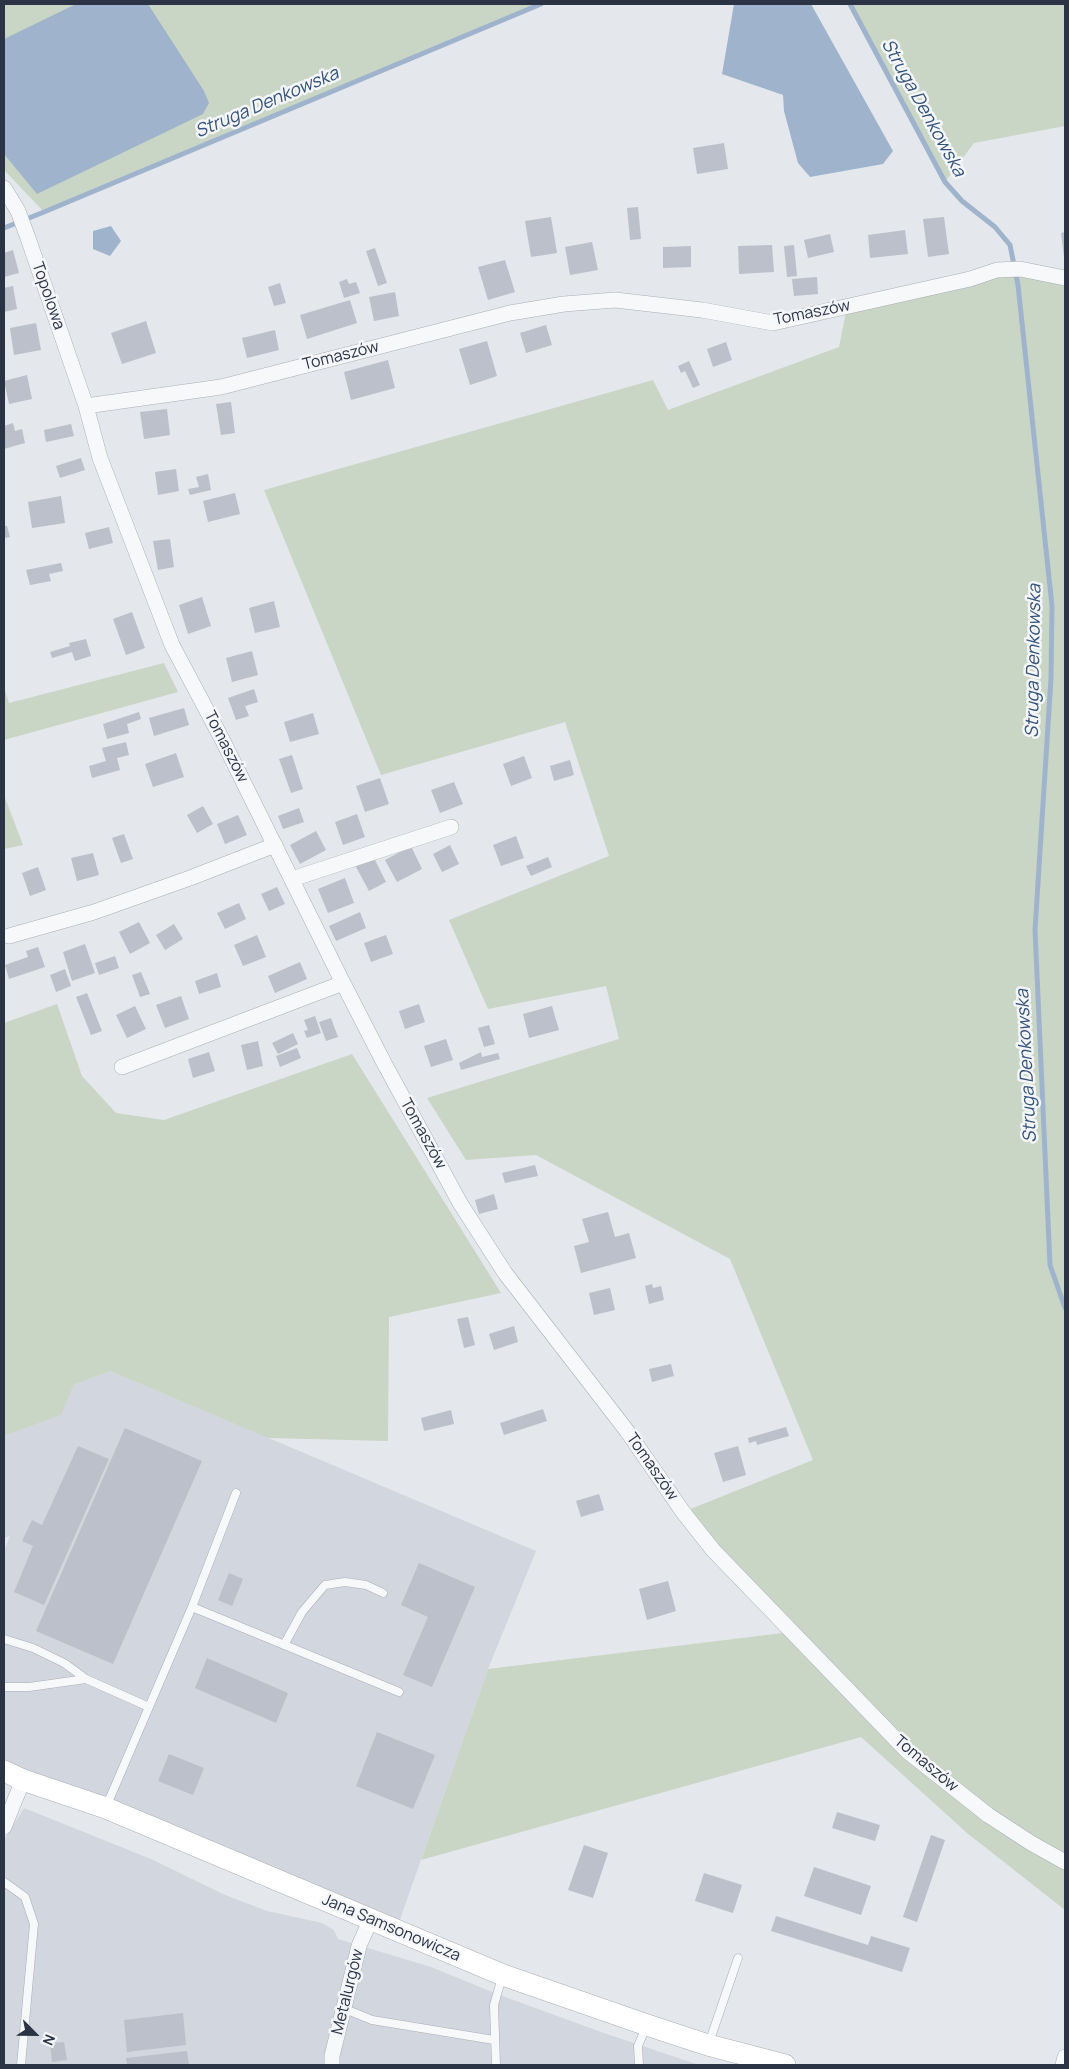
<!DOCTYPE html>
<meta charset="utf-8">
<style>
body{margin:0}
#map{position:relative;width:1069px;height:2069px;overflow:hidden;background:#e4e7ec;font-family:Manrope,sans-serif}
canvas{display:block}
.frame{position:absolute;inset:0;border:5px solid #2b3445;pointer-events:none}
.north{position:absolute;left:10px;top:2009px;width:50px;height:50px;-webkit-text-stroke:4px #f4f6f9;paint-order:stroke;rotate:113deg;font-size:14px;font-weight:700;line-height:20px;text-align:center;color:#2b3445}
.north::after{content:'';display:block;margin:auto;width:18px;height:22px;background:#2b3445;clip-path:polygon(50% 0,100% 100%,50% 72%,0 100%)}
</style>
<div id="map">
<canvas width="1069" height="2069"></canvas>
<div class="frame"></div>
<div class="north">N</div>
</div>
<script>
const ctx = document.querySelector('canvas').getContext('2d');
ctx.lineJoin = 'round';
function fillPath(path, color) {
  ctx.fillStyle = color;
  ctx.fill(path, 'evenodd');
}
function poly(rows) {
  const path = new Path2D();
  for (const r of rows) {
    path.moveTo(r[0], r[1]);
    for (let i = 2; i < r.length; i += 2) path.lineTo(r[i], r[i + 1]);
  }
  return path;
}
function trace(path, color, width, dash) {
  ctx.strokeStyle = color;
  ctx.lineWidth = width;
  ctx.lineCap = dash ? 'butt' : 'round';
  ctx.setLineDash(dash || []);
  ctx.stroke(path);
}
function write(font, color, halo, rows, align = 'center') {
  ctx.font = font + ' Manrope,sans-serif';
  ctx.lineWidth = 5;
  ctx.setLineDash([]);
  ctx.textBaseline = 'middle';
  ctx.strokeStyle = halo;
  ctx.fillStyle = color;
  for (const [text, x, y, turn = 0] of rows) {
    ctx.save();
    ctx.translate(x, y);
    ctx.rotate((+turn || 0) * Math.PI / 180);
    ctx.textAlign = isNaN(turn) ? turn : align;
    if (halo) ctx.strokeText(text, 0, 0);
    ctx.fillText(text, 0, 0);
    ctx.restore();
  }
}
fillPath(poly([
 [110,1371,536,1551,488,1669,396,1931,4,1771,4,1551,10,1536,4,1538,4,1436,60,1415,74,1385],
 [24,1808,151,1859,225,1895,267,1911,322,1923,334,1930,338,1939,431,1967,497,1994,601,2032,699,2065,4,2065,4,1840]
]), '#d2d6de');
fillPath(poly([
 [4,4,541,4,44,212,4,170],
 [850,4,1065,4,1065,126,974,143,945,182],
 [997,270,1065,278,1065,1910,967,1833,861,1737,421,1860,488,1669,791,1632,683,1512,813,1460,730,1259,536,1155,466,1160,427,1098,619,1039,606,986,488,1009,449,920,609,856,565,722,381,775,264,490,653,380,668,410,839,347,847,307],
 [164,663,178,692,4,740,4,687,9,703],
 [4,795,23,845,4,849],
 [57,1004,82,1076,116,1113,164,1120,352,1054,501,1293,389,1317,388,1441,268,1438,110,1371,74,1385,61,1415,4,1436,4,1023]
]), '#c9d6c5');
fillPath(poly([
 [76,4,148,4,204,91,209,103,203,114,37,194,4,154,4,39],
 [734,4,811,4,893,151,883,164,810,177,798,163,784,111,783,95,722,74],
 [111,226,121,241,110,256,93,249,93,231]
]), '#9fb4cc');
trace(poly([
 [850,4,945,182,962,201,995,227,1010,245,1018,285,1052,606,1051,678,1035,930,1050,1265,1065,1308],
 [4,228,44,212,541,4]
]), '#9fb4cc', 5);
fillPath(poly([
 [724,143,728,169,697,174,693,148],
 [638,207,641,239,630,240,627,208],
 [551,217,557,253,531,257,525,221],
 [944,217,949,254,928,257,923,219],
 [905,230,908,254,870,258,868,235],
 [1065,232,1065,257,1064,257,1061,233],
 [830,234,834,252,808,258,804,240],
 [592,242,598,270,570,275,565,247],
 [772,245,774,272,739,274,738,246],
 [794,245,797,276,787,277,784,246],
 [691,246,691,267,663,268,663,247],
 [375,248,387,283,378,286,366,251],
 [13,250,19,273,4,277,4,253],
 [505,260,515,292,488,300,478,267],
 [817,277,818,294,794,296,792,279],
 [347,279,349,284,356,282,360,293,344,298,339,282],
 [280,283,286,303,274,306,268,287],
 [13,286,17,309,4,312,4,288],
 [395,292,399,316,374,321,369,297],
 [350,300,357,323,307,339,300,315],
 [146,321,156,353,122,364,111,333],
 [36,323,41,350,14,355,10,328],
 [546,325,552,345,526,353,520,333],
 [275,330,279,350,247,358,242,338],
 [487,341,497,376,470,385,459,349],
 [726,342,732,360,713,367,707,349],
 [388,360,395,388,351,400,344,372],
 [689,361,700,385,693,388,685,371,681,373,678,366],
 [27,375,32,399,9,404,4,381],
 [231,402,235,433,221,435,216,404],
 [167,409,170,435,144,439,140,412],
 [13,423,15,431,22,429,25,443,4,449,4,426],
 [71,424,74,436,46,442,44,430],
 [81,458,85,470,60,478,56,466],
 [176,469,179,491,158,495,155,472],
 [208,474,211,490,190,495,188,489,199,487,196,477],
 [235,493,240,514,208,522,203,501],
 [61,496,65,523,32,528,28,502],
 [4,526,7,526,10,537,4,538],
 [109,527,113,543,89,549,85,533],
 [170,539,174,567,158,570,153,541],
 [61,563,63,571,49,574,51,581,30,585,26,570],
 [202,597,211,626,188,634,179,605],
 [274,601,280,627,255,633,249,608],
 [132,612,145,648,126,655,113,619],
 [86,639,91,656,75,661,72,652,52,658,50,652,70,646,69,643],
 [252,651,258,675,232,682,226,658],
 [254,689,258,702,245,706,249,716,236,720,228,698],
 [184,708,189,725,154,736,149,718],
 [139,712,141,719,127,724,129,733,107,739,103,724],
 [313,713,319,734,290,742,284,722],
 [126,742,129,755,117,758,120,770,92,778,89,766,106,761,102,748],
 [176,753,184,777,153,787,145,764],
 [292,755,303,789,291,793,279,759],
 [524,756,532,778,511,786,503,764],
 [570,760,574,775,554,781,550,766],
 [380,778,389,804,365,812,356,786],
 [454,782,463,804,440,813,431,790],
 [203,806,213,824,197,833,187,815],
 [299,808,304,822,283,829,278,816],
 [357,814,365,837,343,845,335,822],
 [238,815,247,835,225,844,217,824],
 [316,831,326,850,300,864,290,845],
 [124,834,133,859,121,863,112,838],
 [516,836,524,858,501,866,493,845],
 [450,845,459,864,442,872,433,854],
 [411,846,422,869,397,882,385,860],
 [93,853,99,875,77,881,71,858],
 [373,856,386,882,369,891,355,865],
 [548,857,552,867,531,876,526,866],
 [38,867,46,890,30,896,22,873],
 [345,878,354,903,328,913,318,889],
 [277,887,285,904,269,911,261,894],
 [239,903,246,919,225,929,217,913],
 [360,912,366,928,336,941,329,926],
 [139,922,150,943,130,954,119,932],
 [174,924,183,939,165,950,156,935],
 [257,935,266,957,243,966,234,945],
 [386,935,393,954,371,962,364,943],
 [85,944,95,973,72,981,63,952],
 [38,947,45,967,9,979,5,965,28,957,26,951],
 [115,956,119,968,99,975,95,963],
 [300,962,307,979,275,993,268,976],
 [65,969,71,986,56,992,50,975],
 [141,972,150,994,140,997,132,975],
 [217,973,221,987,199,994,195,981],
 [87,993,102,1031,91,1035,76,997],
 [181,996,189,1019,165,1028,156,1005],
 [419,1004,425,1022,405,1029,399,1011],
 [135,1006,146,1029,127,1038,116,1015],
 [552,1006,559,1030,529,1038,523,1014],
 [315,1016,321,1033,307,1038,304,1031,308,1030,304,1020],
 [331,1018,338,1037,326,1041,319,1022],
 [489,1025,495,1044,484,1047,478,1028],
 [293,1033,298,1044,278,1054,272,1043],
 [446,1039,453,1060,431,1067,424,1046],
 [258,1041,263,1066,247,1070,241,1045],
 [297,1048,301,1058,280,1067,276,1056],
 [209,1052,215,1071,193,1078,188,1059],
 [481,1052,482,1057,498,1053,500,1059,461,1070,459,1063],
 [535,1165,538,1176,505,1183,502,1173],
 [494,1194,498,1209,479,1214,475,1200],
 [608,1212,615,1237,629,1233,636,1258,581,1273,574,1246,589,1242,582,1219],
 [652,1284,653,1288,661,1286,664,1300,649,1304,645,1286],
 [610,1288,615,1310,594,1315,589,1293],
 [468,1317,475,1345,464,1348,457,1319],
 [514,1326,518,1342,494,1350,489,1334],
 [671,1364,674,1376,652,1382,649,1369],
 [543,1409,547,1421,504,1435,500,1423],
 [451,1410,454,1424,424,1431,421,1418],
 [786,1427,789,1436,757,1445,756,1441,749,1443,748,1438],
 [125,1428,202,1461,113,1664,36,1631],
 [78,1446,109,1459,44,1605,14,1592,33,1546,22,1541,32,1520,42,1525],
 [738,1446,746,1475,723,1482,714,1453],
 [599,1494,604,1510,581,1517,576,1501],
 [419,1563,475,1587,432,1687,403,1675,428,1617,401,1605],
 [229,1573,243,1579,232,1606,218,1600],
 [668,1581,676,1611,647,1620,639,1589],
 [207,1658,288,1693,276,1723,195,1688],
 [377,1732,435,1755,413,1809,356,1786],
 [169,1754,204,1768,193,1795,158,1781],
 [837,1812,880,1825,875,1841,832,1828],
 [931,1835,945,1840,917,1922,903,1917],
 [584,1845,608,1853,593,1898,568,1890],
 [814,1867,871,1886,861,1915,804,1896],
 [704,1873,742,1885,733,1913,695,1901],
 [776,1916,868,1945,871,1936,910,1948,902,1972,771,1931],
 [183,2013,186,2045,127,2052,124,2020],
 [64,2042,67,2060,52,2062,50,2043],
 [187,2051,189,2065,127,2065,126,2058]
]), '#bbc0ca');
const service = poly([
 [192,1607,399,1692],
 [4,1639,33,1648,64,1663,86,1679,149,1707],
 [284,1645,302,1612,325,1585,345,1582,366,1585,383,1593],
 [4,1687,29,1687,86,1679],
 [106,1807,192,1607,236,1493],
 [4,1882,25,1897,34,1924,21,2065],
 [345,2009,372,2020,494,2040],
 [709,2043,738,1958],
 [496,2065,494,2005,502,1977],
 [639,2065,638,2046,646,2027]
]);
const minor = poly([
 [4,188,18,211,28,238,86,406,100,458,172,645,223,741,343,983],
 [86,406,221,387,510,313,564,304,615,300,702,310,773,323,970,279,997,270,1020,269,1065,278],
 [292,879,451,827],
 [9,936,94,912,190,878,275,845],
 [122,1067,343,983,383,1061,460,1203,505,1273,627,1431,683,1512,713,1550,907,1751,988,1815,1031,1843,1065,1862],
 [4,1827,23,1780],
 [332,2065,332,2056,359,1946,370,1921],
 [1063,2065,1065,2057]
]);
const secondary = poly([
 [4,1771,23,1780,106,1808,503,1975,647,2025,708,2045,785,2065]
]);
trace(service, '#a9aeb7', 9);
trace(minor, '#a9aeb7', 16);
trace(secondary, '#a9aeb7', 22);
trace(service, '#f7f8fa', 8);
trace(minor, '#f7f8fa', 15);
trace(secondary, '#fff', 21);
write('16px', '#2b3445', '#f4f6f9', [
 ["Topolowa",48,296,71],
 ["Tomaszów",812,313,-11],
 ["Tomaszów",341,356,-14],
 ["Tomaszów",226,747,63],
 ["Tomaszów",423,1134,61],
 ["Tomaszów",652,1467,55],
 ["Tomaszów",926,1764,40],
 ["Jana Samsonowicza",391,1928,23],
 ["Metalurgów",348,1992,-76]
]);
write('italic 18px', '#34527a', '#f4f6f9', [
 ["Struga Denkowska",267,103,-23],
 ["Struga Denkowska",923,108,61],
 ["Struga Denkowska",1034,661,-89],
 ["Struga Denkowska",1027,1066,-93]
]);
</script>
